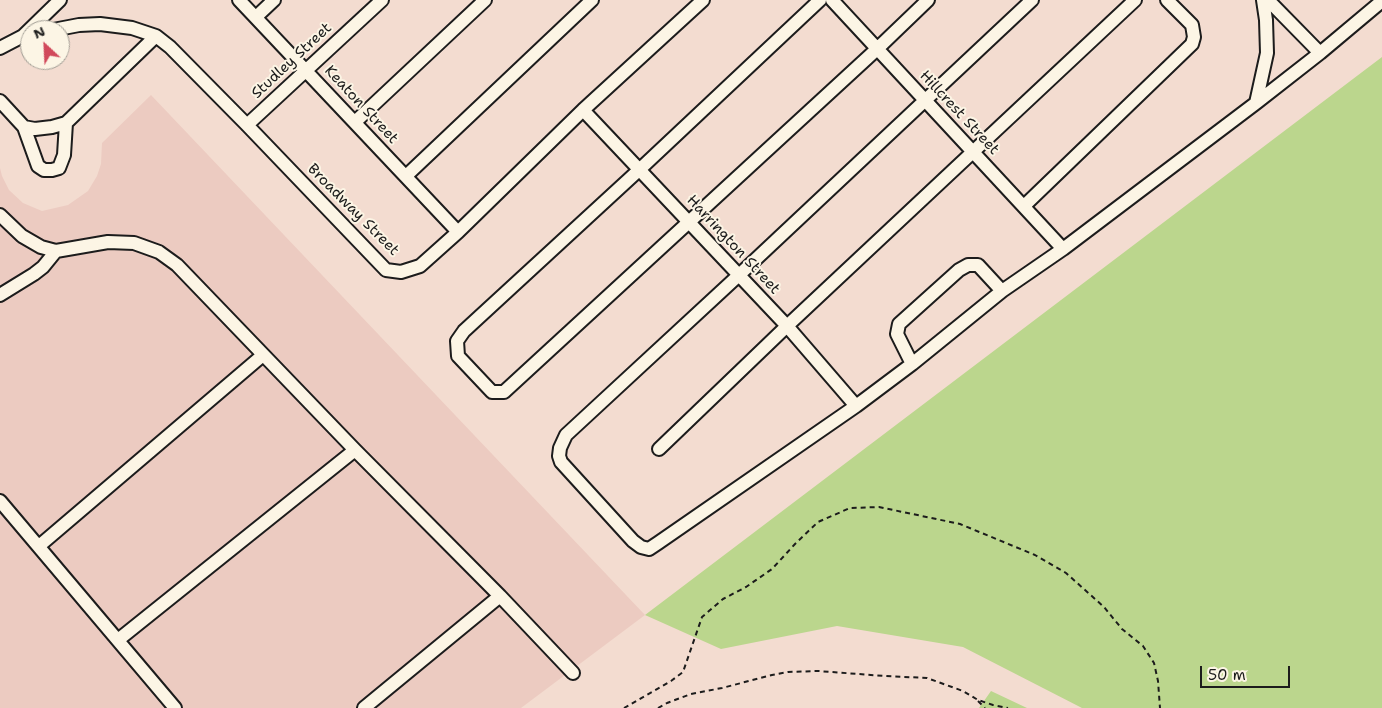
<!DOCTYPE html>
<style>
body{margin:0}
#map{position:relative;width:1382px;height:708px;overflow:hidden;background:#f3dcd0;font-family:"Shantell Sans",sans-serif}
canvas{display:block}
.north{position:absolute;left:20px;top:20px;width:50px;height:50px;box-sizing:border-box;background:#fcf5e5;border:1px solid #a29e95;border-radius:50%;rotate:335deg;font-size:14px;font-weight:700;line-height:20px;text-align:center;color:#1c1c1c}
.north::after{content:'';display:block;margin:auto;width:18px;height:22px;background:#d1495b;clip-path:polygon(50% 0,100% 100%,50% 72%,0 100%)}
.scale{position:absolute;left:1200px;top:666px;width:90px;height:22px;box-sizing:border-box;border:2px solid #1c1c1c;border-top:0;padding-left:6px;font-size:15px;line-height:18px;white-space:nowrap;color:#1c1c1c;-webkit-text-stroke:4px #fcf5e5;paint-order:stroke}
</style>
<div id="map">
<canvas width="1382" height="708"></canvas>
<div class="north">N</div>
<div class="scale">50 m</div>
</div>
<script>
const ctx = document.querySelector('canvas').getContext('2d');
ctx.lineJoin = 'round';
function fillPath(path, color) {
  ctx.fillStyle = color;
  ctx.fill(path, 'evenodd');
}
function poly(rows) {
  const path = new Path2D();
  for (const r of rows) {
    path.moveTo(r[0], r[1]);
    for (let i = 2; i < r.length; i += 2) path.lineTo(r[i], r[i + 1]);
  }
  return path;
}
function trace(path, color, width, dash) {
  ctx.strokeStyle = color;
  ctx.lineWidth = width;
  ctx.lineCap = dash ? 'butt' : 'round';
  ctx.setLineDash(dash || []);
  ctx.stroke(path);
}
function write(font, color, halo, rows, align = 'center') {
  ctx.font = font + ' "Shantell Sans",sans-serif';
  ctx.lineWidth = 4;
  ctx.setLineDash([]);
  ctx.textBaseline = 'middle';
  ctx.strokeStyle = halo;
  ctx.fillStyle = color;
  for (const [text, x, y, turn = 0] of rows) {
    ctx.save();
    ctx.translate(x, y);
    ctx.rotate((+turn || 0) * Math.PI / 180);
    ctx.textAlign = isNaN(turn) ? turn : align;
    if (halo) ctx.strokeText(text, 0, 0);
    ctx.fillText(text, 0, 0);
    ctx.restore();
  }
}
fillPath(poly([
 [151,95,645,615,521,708,0,708,0,168,2,176,9,190,23,203,42,211,68,205,88,191,97,176,101,164,102,143]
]), '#eccbc1');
fillPath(poly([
 [1382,57,1382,708,1082,708,963,647,837,626,721,649,645,615],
 [991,691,1027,708,979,708]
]), '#bbd68d');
const minor = poly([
 [239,0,458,232],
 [820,0,639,170,464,331,457,341,458,356,492,392,504,392,877,49,928,0],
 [832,0,1063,249],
 [1032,0,739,275,566,435,560,448,559,456,561,462,633,541,641,547,649,549,658,543,856,406,912,364,1002,291,1063,249,1256,103,1320,53,1382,1],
 [1268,0,1320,53],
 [256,17,274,0],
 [53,30,79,25,100,24,132,28,156,36,170,47,247,125,386,270,401,272,420,266,458,232,583,110,703,0],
 [23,36,60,0],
 [0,48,23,36,30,35],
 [0,101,24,127,35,129,52,127,66,123,156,36],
 [1256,103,1267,53,1266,20,1263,0],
 [583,110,787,326,856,406],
 [355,122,485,0],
 [247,125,382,0],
 [24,127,38,166,44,170,52,170,59,168,64,155,66,123],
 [406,176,592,0],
 [1024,206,1192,44,1194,37,1192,25,1167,0],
 [0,215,22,236,41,247,56,251,108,242,134,243,159,252,177,265,355,450,500,596,573,673],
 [0,295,34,274,43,267,56,251],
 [912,364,897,334,899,324,959,270,968,265,978,265,1002,291],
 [659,449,787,326,1135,0],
 [0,501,175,708],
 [39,546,263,355],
 [118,640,355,450],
 [364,708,500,596]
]);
trace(minor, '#1c1c1c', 16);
trace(poly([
 [978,701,985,708],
 [624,708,671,681,683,672,702,617,723,599,746,587,772,569,795,544,818,522,850,508,879,507,960,524,1035,555,1066,573,1104,607,1122,629,1143,646,1154,663,1158,681,1160,708],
 [658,708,667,703,691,694,722,688,772,675,788,672,818,671,885,676,927,678,963,691,978,700,993,705,1008,708]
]), '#1c1c1c', 2, [5, 4]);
trace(minor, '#fcf5e5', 12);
write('15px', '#1c1c1c', '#fcf5e5', [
 ["Studley Street",292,61,-43],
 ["Keaton Street",361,105,47],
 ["Hillcrest Street",959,113,47],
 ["Broadway Street",353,210,45],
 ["Harrington Street",733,245,47]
]);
</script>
